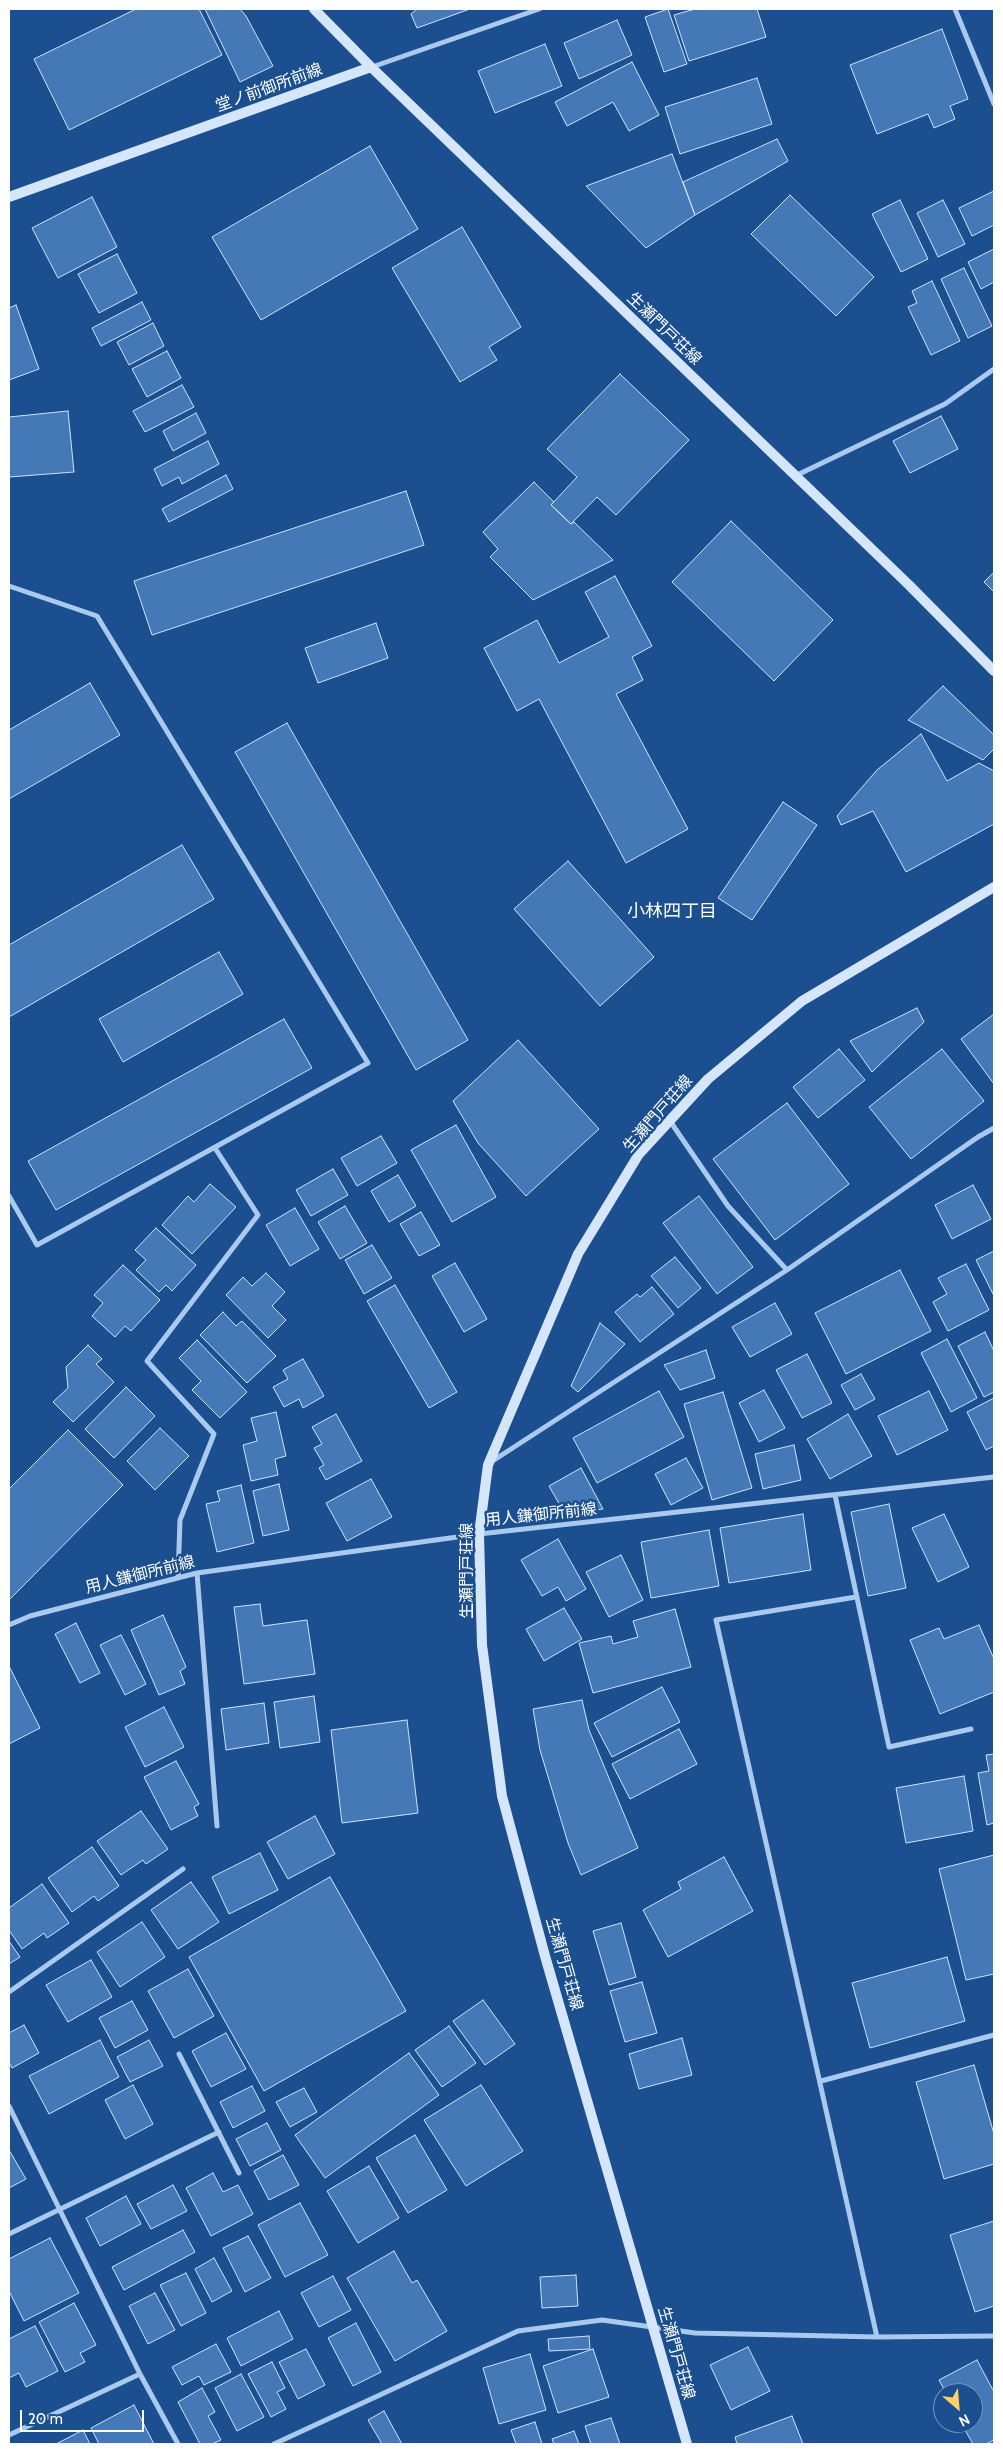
<!DOCTYPE html>
<meta charset="utf-8">
<style>
body{margin:0}
#map{position:relative;width:1003px;height:2453px;overflow:hidden;background:#1b4f8f;font-family:Cabin,sans-serif}
canvas{display:block}
.frame{position:absolute;inset:0;border:10px solid #fff;pointer-events:none}
.north{position:absolute;left:933px;top:2383px;width:50px;height:50px;box-sizing:border-box;background:#1b4f8f;border:1px solid #7695bc;border-radius:50%;rotate:153deg;font-size:14px;font-weight:700;line-height:20px;text-align:center;color:#fff}
.north::after{content:'';display:block;margin:auto;width:18px;height:22px;background:#ffd166;clip-path:polygon(50% 0,100% 100%,50% 72%,0 100%)}
.scale{position:absolute;left:20px;top:2410px;width:124px;height:22px;box-sizing:border-box;border:2px solid #fff;border-top:0;padding-left:6px;font-size:15px;line-height:18px;white-space:nowrap;color:#fff;-webkit-text-stroke:4px #1b4f8f;paint-order:stroke}
</style>
<div id="map">
<canvas width="1003" height="2453"></canvas>
<div class="frame"></div>
<div class="north">N</div>
<div class="scale">20 m</div>
</div>
<script>
const ctx = document.querySelector('canvas').getContext('2d');
ctx.lineJoin = 'round';
function fillPath(path, color) {
  ctx.fillStyle = color;
  ctx.fill(path, 'evenodd');
}
function poly(rows) {
  const path = new Path2D();
  for (const r of rows) {
    path.moveTo(r[0], r[1]);
    for (let i = 2; i < r.length; i += 2) path.lineTo(r[i], r[i + 1]);
  }
  return path;
}
function trace(path, color, width, dash) {
  ctx.strokeStyle = color;
  ctx.lineWidth = width;
  ctx.lineCap = dash ? 'butt' : 'round';
  ctx.setLineDash(dash || []);
  ctx.stroke(path);
}
function write(font, color, halo, rows, align = 'center') {
  ctx.font = font + ' Cabin,"Noto Sans JP",sans-serif';
  ctx.lineWidth = 5;
  ctx.setLineDash([]);
  ctx.textBaseline = 'middle';
  ctx.strokeStyle = halo;
  ctx.fillStyle = color;
  for (const [text, x, y, turn = 0] of rows) {
    ctx.save();
    ctx.translate(x, y);
    ctx.rotate((+turn || 0) * Math.PI / 180);
    ctx.textAlign = isNaN(turn) ? turn : align;
    if (halo) ctx.strokeText(text, 0, 0);
    ctx.fillText(text, 0, 0);
    ctx.restore();
  }
}
const building = poly([
 [136,9,199,9,222,55,69,130,34,59,136,9],
 [205,9,240,9,246,16,273,66,240,82,205,9],
 [417,9,470,9,417,28,411,14,417,9],
 [668,9,687,64,664,72,645,17,668,9],
 [695,9,757,9,766,37,689,61,674,15,695,9],
 [617,20,632,55,579,79,564,43,617,20],
 [942,29,968,99,950,106,955,119,934,128,928,114,877,134,850,65,942,29],
 [545,44,562,86,495,113,478,71,545,44],
 [632,62,659,115,629,131,613,102,567,126,555,102,632,62],
 [757,78,772,124,680,154,665,107,757,78],
 [777,139,788,161,695,215,683,182,777,139],
 [370,146,418,229,261,320,212,237,370,146],
 [672,154,695,215,646,248,586,186,672,154],
 [994,191,994,225,972,236,959,208,994,191],
 [790,195,874,277,836,316,751,234,790,195],
 [92,197,117,247,58,278,32,228,92,197],
 [900,200,928,259,901,272,872,214,900,200],
 [943,200,965,244,938,257,917,213,943,200],
 [462,227,521,327,489,347,497,360,460,382,392,268,462,227],
 [994,249,994,282,981,289,968,262,994,249],
 [117,254,137,293,99,313,78,274,117,254],
 [964,268,992,326,968,338,941,279,964,268],
 [932,281,960,341,931,355,908,307,917,303,912,291,932,281],
 [142,302,151,320,101,346,92,328,142,302],
 [16,305,39,369,9,380,9,308,16,305],
 [153,323,164,346,129,365,117,342,153,323],
 [167,351,181,378,147,397,132,369,167,351],
 [620,374,689,440,616,515,597,497,571,524,551,505,577,477,547,449,620,374],
 [182,385,194,407,145,432,133,411,182,385],
 [68,411,74,472,9,477,9,417,68,411],
 [196,413,206,433,173,451,163,431,196,413],
 [941,416,958,449,910,473,893,441,941,416],
 [208,441,219,464,182,484,179,477,162,486,154,469,208,441],
 [226,475,233,489,169,522,162,509,226,475],
 [534,482,554,502,551,505,571,524,574,522,613,560,533,600,490,557,498,549,483,532,534,482],
 [406,491,424,545,152,635,134,581,406,491],
 [731,521,833,620,774,681,672,582,731,521],
 [994,572,994,592,984,582,994,572],
 [615,576,652,646,632,657,643,680,616,694,688,829,626,863,539,699,517,711,484,648,537,620,559,663,609,637,585,592,615,576],
 [376,623,388,658,318,683,305,648,376,623],
 [90,683,120,735,9,799,9,730,90,683],
 [943,686,994,735,994,749,983,760,908,720,943,686],
 [287,723,468,1040,416,1070,235,752,287,723],
 [921,734,947,781,979,763,994,771,994,824,906,872,873,811,841,825,837,816,877,770,921,734],
 [783,802,817,825,752,920,718,898,783,802],
 [182,845,214,899,9,1017,9,945,182,845],
 [568,861,654,957,600,1006,514,909,568,861],
 [219,952,243,994,123,1062,99,1019,219,952],
 [917,1008,924,1022,872,1072,850,1041,917,1008],
 [994,1014,994,1084,961,1039,994,1014],
 [284,1019,312,1068,56,1210,28,1161,284,1019],
 [518,1040,599,1129,526,1196,478,1143,453,1101,518,1040],
 [839,1049,865,1080,818,1118,793,1087,839,1049],
 [942,1049,984,1101,911,1159,869,1107,942,1049],
 [787,1103,849,1184,775,1240,713,1159,787,1103],
 [456,1125,496,1197,452,1222,411,1150,456,1125],
 [381,1136,397,1163,357,1186,341,1158,381,1136],
 [333,1169,348,1195,311,1216,296,1190,333,1169],
 [398,1175,416,1206,389,1222,371,1191,398,1175],
 [210,1184,236,1207,192,1254,162,1225,188,1196,194,1202,210,1184],
 [973,1185,991,1219,952,1239,935,1205,973,1185],
 [699,1196,753,1267,717,1294,663,1223,699,1196],
 [345,1206,367,1243,340,1259,318,1222,345,1206],
 [295,1208,319,1249,290,1266,266,1225,295,1208],
 [421,1212,440,1245,419,1256,400,1224,421,1212],
 [156,1228,196,1265,172,1291,166,1285,159,1292,136,1270,146,1260,135,1250,156,1228],
 [372,1245,392,1278,364,1294,345,1260,372,1245],
 [994,1251,994,1296,976,1260,994,1251],
 [675,1257,701,1288,678,1308,651,1276,675,1257],
 [455,1263,487,1319,464,1332,432,1276,455,1263],
 [966,1264,989,1310,948,1331,933,1302,947,1294,938,1278,966,1264],
 [123,1265,160,1300,131,1331,125,1326,115,1337,92,1316,103,1303,94,1295,123,1265],
 [900,1270,931,1331,846,1374,815,1313,900,1270],
 [266,1273,285,1292,272,1306,286,1320,268,1338,226,1295,243,1277,252,1286,266,1273],
 [395,1285,457,1392,429,1408,367,1301,395,1285],
 [652,1287,674,1314,640,1342,615,1312,637,1294,640,1297,652,1287],
 [775,1303,792,1334,750,1357,732,1327,775,1303],
 [223,1312,236,1326,242,1321,276,1356,247,1383,200,1335,223,1312],
 [600,1323,625,1344,578,1392,571,1386,600,1323],
 [985,1332,994,1351,994,1392,984,1397,958,1346,985,1332],
 [947,1339,977,1398,951,1412,921,1353,947,1339],
 [197,1340,247,1392,220,1418,192,1390,201,1381,179,1358,197,1340],
 [88,1345,102,1359,96,1364,114,1382,73,1422,53,1402,68,1388,66,1367,88,1345],
 [706,1350,715,1378,680,1390,664,1365,706,1350],
 [807,1354,832,1403,802,1418,776,1370,807,1354],
 [303,1359,324,1396,303,1408,299,1399,284,1407,273,1387,288,1379,283,1370,303,1359],
 [861,1374,875,1399,855,1410,841,1385,861,1374],
 [126,1387,155,1416,114,1458,85,1429,126,1387],
 [764,1390,785,1428,759,1442,739,1403,764,1390],
 [659,1391,684,1437,597,1483,573,1438,659,1391],
 [929,1391,948,1430,897,1455,878,1416,929,1391],
 [723,1392,752,1488,712,1500,684,1404,723,1392],
 [994,1398,994,1446,986,1450,967,1412,994,1398],
 [276,1412,286,1456,275,1459,278,1475,251,1481,243,1445,257,1441,251,1418,276,1412],
 [336,1414,362,1461,326,1480,319,1468,324,1465,314,1448,322,1444,312,1427,336,1414],
 [848,1414,872,1456,830,1479,807,1439,848,1414],
 [160,1428,189,1456,155,1490,127,1461,160,1428],
 [68,1430,123,1485,9,1600,9,1489,68,1430],
 [794,1445,801,1480,763,1489,755,1454,794,1445],
 [686,1458,703,1488,671,1505,655,1474,686,1458],
 [581,1468,603,1509,565,1514,549,1486,581,1468],
 [371,1479,392,1517,347,1541,326,1503,371,1479],
 [279,1484,289,1530,263,1536,253,1491,279,1484],
 [241,1485,254,1543,217,1552,206,1504,220,1501,217,1491,241,1485],
 [889,1504,906,1588,868,1596,851,1512,889,1504],
 [803,1514,811,1570,729,1583,720,1528,803,1514],
 [944,1514,969,1567,938,1582,912,1528,944,1514],
 [709,1530,719,1586,651,1598,641,1542,709,1530],
 [558,1539,586,1589,566,1601,558,1587,542,1596,521,1560,558,1539],
 [621,1555,643,1600,609,1617,586,1572,621,1555],
 [260,1604,263,1626,307,1620,315,1674,244,1684,234,1607,260,1604],
 [564,1608,582,1639,544,1661,526,1629,564,1608],
 [675,1609,691,1667,593,1693,579,1643,611,1636,613,1644,638,1637,633,1621,675,1609],
 [163,1615,186,1667,180,1671,185,1684,159,1695,131,1630,163,1615],
 [76,1623,100,1673,80,1683,55,1634,76,1623],
 [979,1625,994,1659,994,1692,940,1714,910,1640,939,1628,944,1639,979,1625],
 [121,1635,146,1684,125,1695,100,1645,121,1635],
 [9,1666,40,1728,9,1744,9,1666],
 [662,1687,680,1722,612,1757,594,1723,662,1687],
 [314,1696,320,1742,280,1748,274,1702,314,1696],
 [582,1700,589,1730,638,1848,581,1875,568,1843,540,1750,533,1709,582,1700],
 [264,1703,269,1743,226,1750,221,1709,264,1703],
 [164,1707,184,1747,145,1767,125,1727,164,1707],
 [407,1720,418,1813,342,1823,331,1730,407,1720],
 [679,1729,697,1764,630,1799,612,1764,679,1729],
 [994,1754,994,1823,987,1825,978,1773,989,1771,986,1755,994,1754],
 [176,1761,199,1804,194,1807,198,1816,171,1830,144,1777,176,1761],
 [964,1776,973,1831,906,1843,896,1788,964,1776],
 [141,1811,168,1849,146,1864,143,1860,121,1875,97,1841,141,1811],
 [315,1816,335,1854,288,1879,267,1842,315,1816],
 [92,1847,119,1886,98,1901,94,1896,72,1912,48,1878,92,1847],
 [260,1853,278,1890,229,1914,212,1877,260,1853],
 [994,1855,994,1974,966,1980,939,1869,994,1855],
 [724,1857,753,1911,668,1957,643,1910,681,1889,678,1882,724,1857],
 [330,1877,406,2011,264,2091,189,1957,330,1877],
 [191,1882,219,1922,178,1949,151,1910,191,1882],
 [42,1884,69,1923,47,1938,44,1933,22,1949,9,1930,9,1908,42,1884],
 [142,1922,165,1957,120,1987,97,1952,142,1922],
 [621,1923,636,1977,609,1985,593,1931,621,1923],
 [9,1941,20,1957,9,1964,9,1941],
 [947,1957,965,2021,870,2048,852,1983,947,1957],
 [91,1960,112,1997,68,2022,46,1985,91,1960],
 [188,1969,214,2016,174,2038,148,1991,188,1969],
 [642,1982,657,2033,625,2042,610,1991,642,1982],
 [483,2000,515,2044,485,2065,453,2021,483,2000],
 [132,2001,148,2030,115,2048,99,2018,132,2001],
 [24,2025,39,2053,12,2068,9,2062,9,2033,24,2025],
 [449,2026,476,2063,442,2087,415,2050,449,2026],
 [226,2033,246,2069,211,2087,192,2051,226,2033],
 [682,2038,692,2075,639,2089,629,2054,682,2038],
 [100,2040,119,2077,49,2114,29,2076,100,2040],
 [149,2040,163,2066,130,2082,117,2057,149,2040],
 [409,2053,439,2095,325,2178,295,2135,409,2053],
 [974,2065,994,2134,994,2164,944,2179,916,2082,974,2065],
 [133,2085,153,2124,125,2139,105,2100,133,2085],
 [481,2085,523,2151,466,2186,424,2120,481,2085],
 [252,2086,265,2111,233,2128,220,2102,252,2086],
 [304,2088,317,2112,290,2127,276,2102,304,2088],
 [267,2123,281,2150,250,2166,236,2139,267,2123],
 [415,2135,447,2190,408,2213,376,2158,415,2135],
 [9,2150,26,2179,9,2188,9,2150],
 [283,2155,299,2185,269,2200,254,2171,283,2155],
 [369,2166,399,2218,358,2243,327,2191,369,2166],
 [213,2173,223,2192,238,2185,253,2214,211,2236,186,2188,213,2173],
 [173,2185,187,2211,151,2229,137,2204,173,2185],
 [126,2196,141,2224,100,2246,86,2218,126,2196],
 [300,2203,328,2255,285,2277,258,2225,300,2203],
 [994,2221,994,2306,975,2312,950,2235,994,2221],
 [183,2230,195,2252,124,2290,112,2267,183,2230],
 [248,2236,271,2278,245,2292,223,2248,248,2236],
 [50,2238,79,2293,24,2321,9,2291,9,2259,50,2238],
 [394,2251,412,2283,417,2280,447,2331,395,2361,347,2278,394,2251],
 [214,2258,232,2291,212,2302,195,2269,214,2258],
 [186,2273,206,2313,181,2326,160,2285,186,2273],
 [576,2275,578,2306,542,2308,540,2277,576,2275],
 [333,2276,351,2310,319,2327,301,2293,333,2276],
 [155,2293,175,2330,148,2344,129,2306,155,2293],
 [74,2303,96,2345,80,2353,85,2362,65,2372,39,2322,74,2303],
 [279,2311,293,2339,241,2366,227,2338,279,2311],
 [356,2323,381,2372,353,2386,328,2338,356,2323],
 [35,2326,58,2371,26,2387,19,2373,9,2378,9,2339,35,2326],
 [589,2336,590,2349,549,2351,548,2339,589,2336],
 [216,2344,231,2372,204,2385,199,2376,182,2385,172,2367,216,2344],
 [748,2347,770,2391,731,2410,710,2365,748,2347],
 [306,2349,325,2385,298,2399,279,2362,306,2349],
 [593,2349,609,2397,558,2413,543,2366,593,2349],
 [530,2354,546,2410,499,2424,483,2368,530,2354],
 [977,2360,994,2392,994,2440,986,2444,973,2444,961,2423,973,2423,973,2393,946,2393,939,2380,977,2360],
 [272,2362,285,2388,277,2392,286,2409,271,2417,248,2374,272,2362],
 [241,2374,264,2417,237,2431,215,2388,241,2374],
 [202,2388,215,2412,208,2416,221,2440,212,2444,200,2444,178,2402,202,2388],
 [134,2405,154,2444,99,2444,91,2428,134,2405],
 [384,2411,402,2444,382,2444,368,2420,384,2411],
 [792,2416,803,2444,737,2444,735,2437,792,2416],
 [611,2418,620,2444,591,2444,585,2426,611,2418],
 [535,2422,542,2444,516,2444,511,2430,535,2422],
 [83,2430,90,2444,56,2444,83,2430],
 [574,2431,579,2444,554,2444,552,2439,574,2431]
]);
fillPath(building, '#4478b7');
trace(building, '#cfe3fa', 1);
trace(poly([
 [955,9,994,104],
 [372,67,539,9],
 [795,476,945,404,994,369],
 [9,586,97,616,368,1063,37,1245,9,1196],
 [670,1121,728,1206,787,1270],
 [491,1462,787,1270,978,1137,994,1128],
 [835,1495,889,1747,971,1729],
 [197,1573,217,1826],
 [178,1578,180,1520,214,1434,147,1361,258,1215,215,1148],
 [856,1597,716,1620,877,2337],
 [9,1625,30,1616,197,1573,479,1534,994,1477],
 [9,1992,183,1869],
 [179,2054,239,2173],
 [821,2081,994,2035],
 [9,2106,140,2374,178,2444],
 [9,2234,219,2132],
 [9,2435,140,2374],
 [274,2444,518,2331,602,2320,695,2333,877,2337,994,2336]
]), '#a9c9ee', 5);
trace(poly([
 [314,9,371,67,909,585,994,671],
 [9,197,371,67],
 [687,2444,545,1956,502,1796,482,1645,479,1534,488,1465,578,1254,639,1154,708,1079,802,1001,994,887]
]), '#d6e6fa', 10);
write('16px', '#fff', '#1b4f8f', [
 ["堂ノ前御所前線",269,88,-20],
 ["生瀬門戸荘線",664,329,44],
 ["生瀬門戸荘線",658,1114,-49],
 ["用人鎌御所前線",541,1515,-6],
 ["生瀬門戸荘線",467,1571,-90],
 ["用人鎌御所前線",140,1575,-14],
 ["生瀬門戸荘線",564,1964,74],
 ["生瀬門戸荘線",676,2353,74]
]);
write('18px', '#fff', '#1b4f8f', [
 ["小林四丁目",672,912]
]);
</script>
